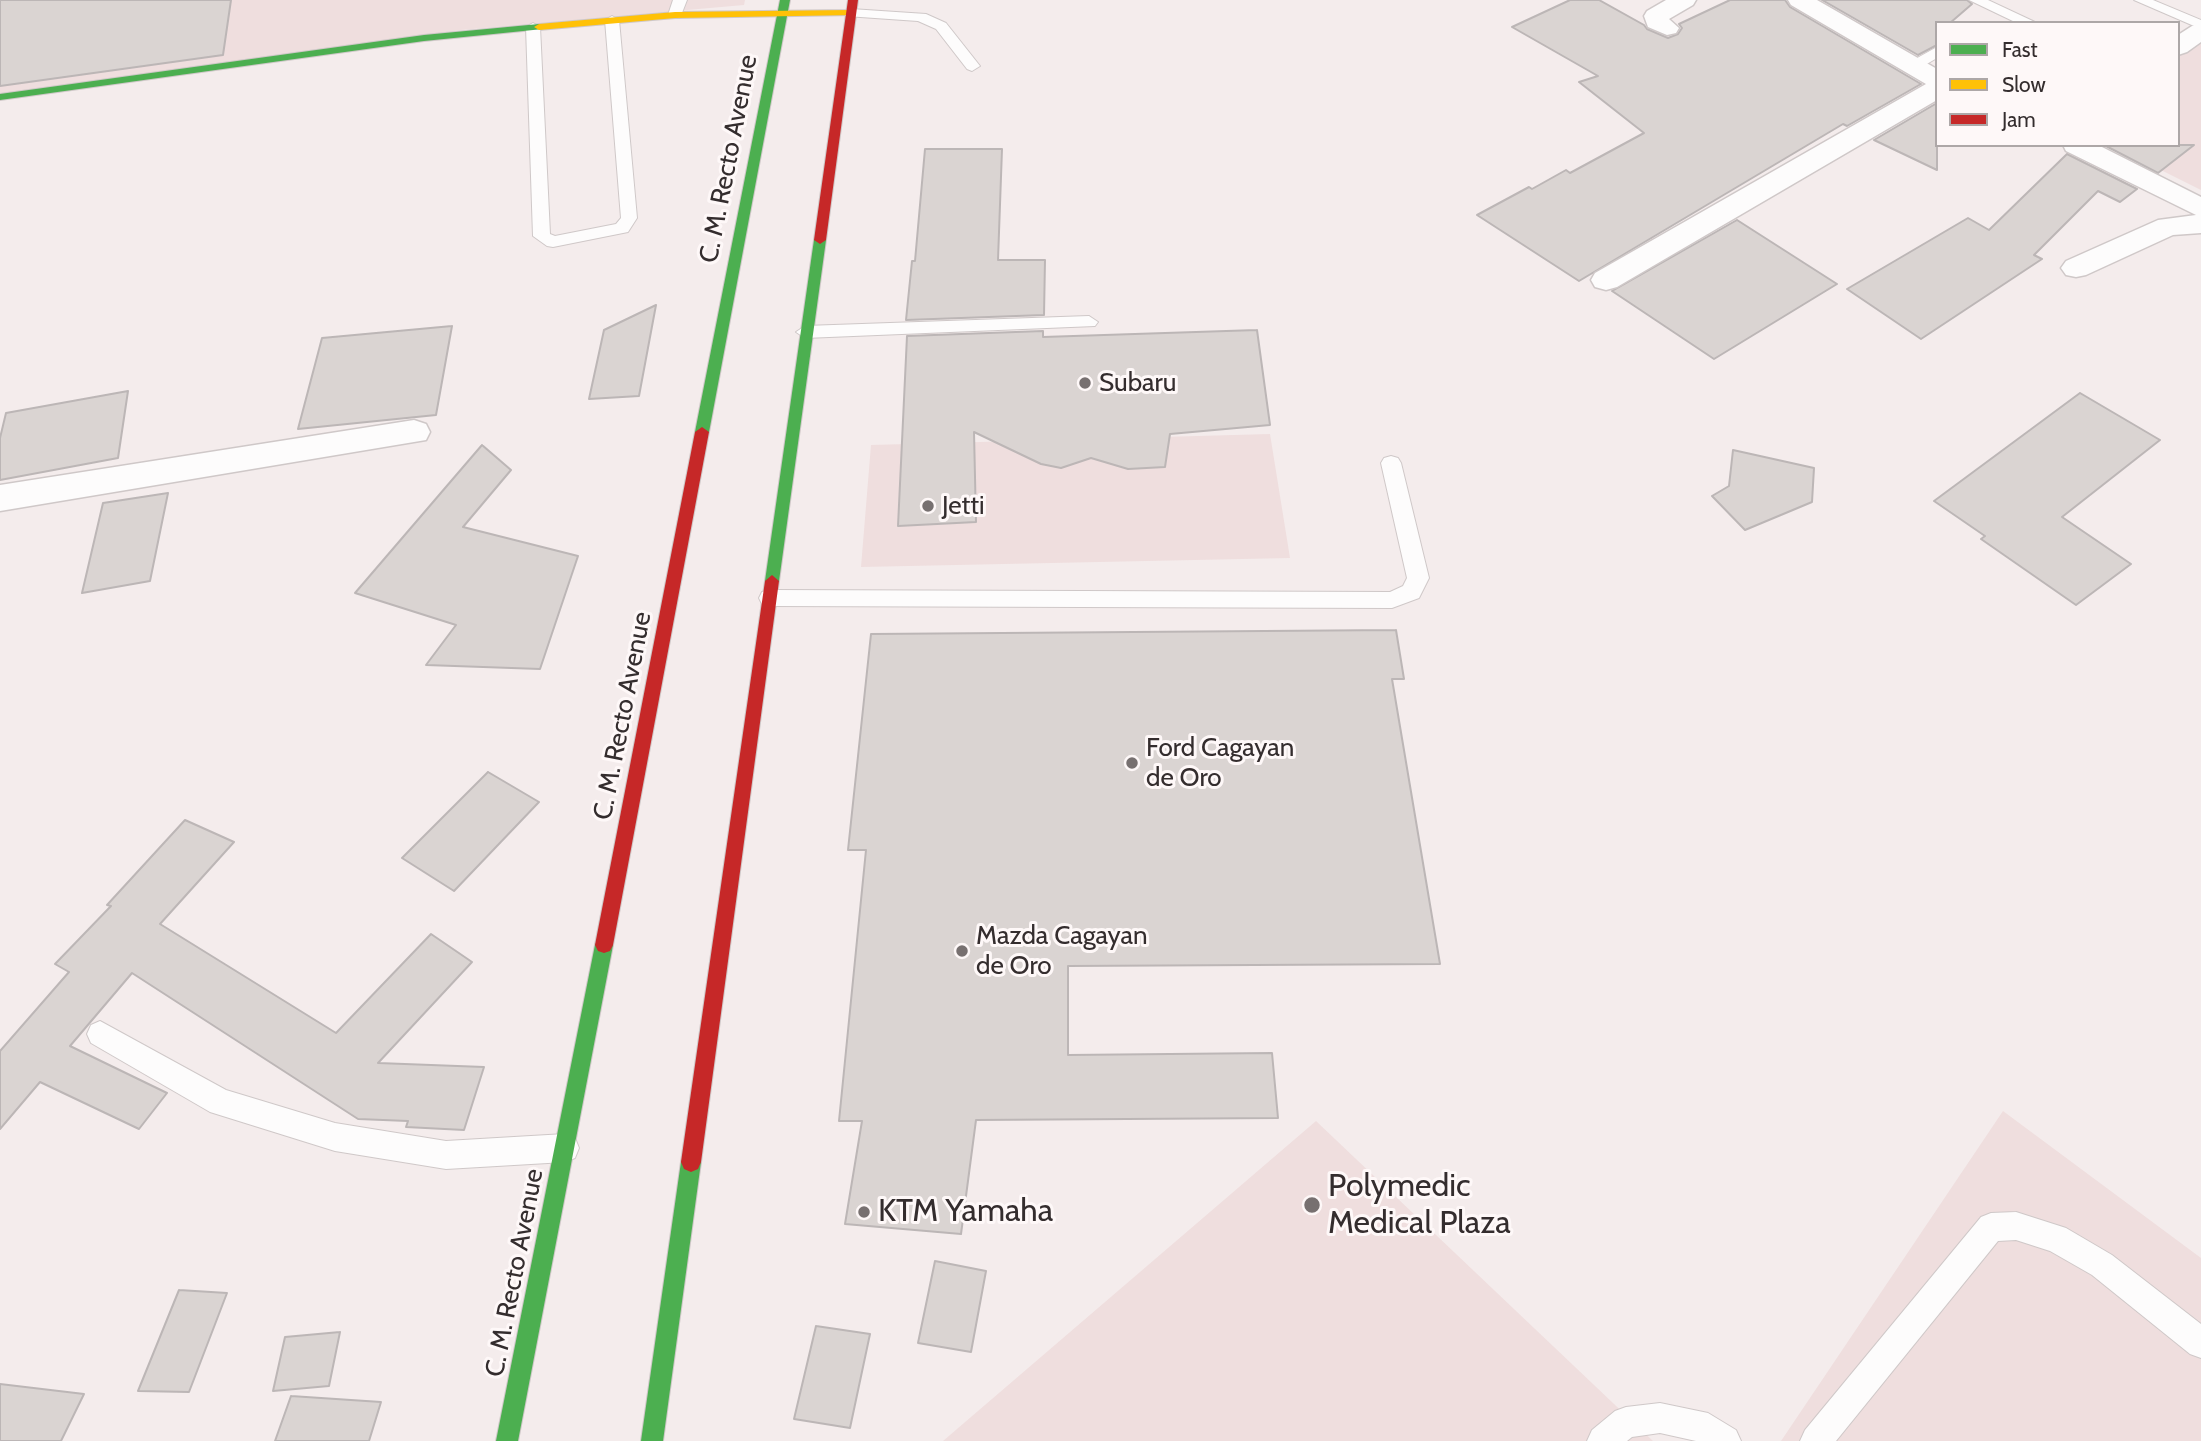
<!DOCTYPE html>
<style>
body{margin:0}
#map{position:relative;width:2201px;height:1441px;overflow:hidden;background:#f4ecec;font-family:Cabin,sans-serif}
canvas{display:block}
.legend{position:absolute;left:1935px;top:21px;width:245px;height:126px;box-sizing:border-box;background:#fef8f8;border:2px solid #ada7a7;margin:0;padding:9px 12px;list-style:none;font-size:21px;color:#342d2e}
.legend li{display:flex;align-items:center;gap:14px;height:35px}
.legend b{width:35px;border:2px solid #ada7a7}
</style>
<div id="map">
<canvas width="2201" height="1441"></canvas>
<ul class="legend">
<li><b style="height:9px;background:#4caf50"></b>Fast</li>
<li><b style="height:9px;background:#ffc107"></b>Slow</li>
<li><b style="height:9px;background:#c62828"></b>Jam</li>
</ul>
</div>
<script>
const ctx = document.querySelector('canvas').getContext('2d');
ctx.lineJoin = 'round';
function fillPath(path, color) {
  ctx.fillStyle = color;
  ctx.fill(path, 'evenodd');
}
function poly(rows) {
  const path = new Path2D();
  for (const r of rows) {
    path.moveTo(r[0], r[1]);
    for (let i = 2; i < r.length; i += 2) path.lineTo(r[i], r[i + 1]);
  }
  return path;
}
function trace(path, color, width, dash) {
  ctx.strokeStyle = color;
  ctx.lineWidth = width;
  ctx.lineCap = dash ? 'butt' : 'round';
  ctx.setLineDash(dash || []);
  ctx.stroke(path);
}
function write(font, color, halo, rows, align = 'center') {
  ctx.font = font + ' Cabin,sans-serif';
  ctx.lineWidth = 6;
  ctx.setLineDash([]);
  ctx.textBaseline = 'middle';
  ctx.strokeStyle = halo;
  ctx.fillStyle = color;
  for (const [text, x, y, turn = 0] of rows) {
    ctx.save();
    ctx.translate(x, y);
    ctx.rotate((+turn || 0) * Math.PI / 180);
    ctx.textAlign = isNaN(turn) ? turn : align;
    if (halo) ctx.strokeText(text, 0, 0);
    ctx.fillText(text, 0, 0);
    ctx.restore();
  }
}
fillPath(poly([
 [0,0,745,0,744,5,461,30,0,97],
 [2201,37,2201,190,2111,145,2178,145,2178,55],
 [1270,434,1290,558,861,567,871,445],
 [2003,1111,2201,1258,2201,1441,1781,1441],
 [1316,1121,1653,1441,943,1441]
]), '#efdede');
const building = poly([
 [0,0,231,0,223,55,0,86,0,0],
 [1570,0,1599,0,1644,25,1647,29,1668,38,1678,34,1682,28,1679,24,1730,0,1785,0,1790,7,1921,84,1847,126,1843,124,1579,281,1477,215,1529,187,1532,189,1566,170,1570,173,1644,133,1579,82,1598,76,1512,27,1570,0],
 [1822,0,1967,0,1972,4,1950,23,1937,23,1937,45,1918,55,1822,0],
 [1937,103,1937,170,1874,140,1937,103],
 [2104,145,2194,145,2158,173,2104,145],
 [925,149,1002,149,998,260,1045,260,1044,315,906,320,912,261,915,261,925,149],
 [2067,154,2137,189,2120,202,2098,191,2034,255,2042,259,1921,339,1847,289,1968,218,1989,230,2067,154],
 [1737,220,1837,284,1714,359,1612,291,1737,220],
 [656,305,639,396,589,399,604,330,656,305],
 [452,326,436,415,298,429,322,338,452,326],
 [1257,330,1270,425,1170,434,1165,467,1128,469,1091,458,1061,468,1041,464,974,432,976,522,898,526,907,336,1043,331,1043,337,1257,330],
 [128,391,118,458,0,480,0,438,6,413,128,391],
 [2080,393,2160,440,2062,517,2131,564,2076,605,1981,539,1985,536,1934,501,2080,393],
 [482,445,511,470,463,527,578,556,540,669,426,665,456,625,355,593,482,445],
 [1733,450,1814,468,1812,502,1745,530,1712,496,1729,486,1733,450],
 [168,493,150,581,82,593,103,503,168,493],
 [1396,630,1404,679,1392,679,1440,964,1068,966,1068,1055,1272,1053,1278,1118,976,1120,961,1234,845,1224,862,1121,839,1121,866,850,848,850,871,634,1396,630],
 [488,772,539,802,454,891,402,858,488,772],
 [185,820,234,842,160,924,336,1033,431,934,472,962,378,1063,484,1067,464,1130,406,1127,408,1121,358,1119,132,973,70,1046,167,1093,139,1129,40,1082,0,1129,0,1051,69,972,55,964,111,906,107,905,185,820],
 [935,1261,986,1271,971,1352,918,1343,935,1261],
 [179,1290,227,1293,189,1392,138,1391,179,1290],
 [816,1326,870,1334,850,1428,794,1419,816,1326],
 [340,1332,329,1386,273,1391,285,1337,340,1332],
 [0,1384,84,1394,61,1441,0,1441,0,1384],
 [291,1396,381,1402,369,1441,275,1441,291,1396]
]);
fillPath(building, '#dad4d2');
trace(building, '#bcb6b6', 2);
const lane = poly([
 [673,0,687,0,680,18,670,18,668,15,673,0],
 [1969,0,1988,0,2037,23,2017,23,1969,0],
 [2134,0,2153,0,2201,20,2201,29,2134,0],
 [851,9,926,14,946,23,980,66,972,71,967,69,936,29,918,21,846,16,844,13,851,9],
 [612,16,619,20,637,218,628,232,553,247,547,246,533,236,526,27,533,23,540,27,550,234,555,236,616,224,621,218,605,20,612,16],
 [1937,47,1937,58,1920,68,1910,68,1907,65,1910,62,1937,47],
 [1089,316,1098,322,1095,326,805,338,796,332,805,326,1089,316],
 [1391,456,1398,458,1401,463,1429,578,1419,598,1392,608,770,606,762,604,759,598,762,592,770,590,1390,592,1403,586,1407,578,1381,463,1384,458,1391,456],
 [100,1021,226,1090,335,1123,446,1141,565,1134,575,1138,579,1148,575,1158,565,1162,446,1169,335,1151,210,1112,91,1043,87,1034,91,1025,100,1021],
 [2016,1212,2066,1228,2112,1255,2201,1324,2201,1358,2190,1354,2092,1275,2050,1251,2016,1240,1998,1241,1836,1441,1800,1441,1805,1430,1981,1217,1991,1213,2016,1212],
 [1660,1403,1708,1413,1736,1430,1741,1441,1696,1441,1660,1433,1632,1437,1627,1441,1587,1441,1592,1430,1615,1411,1626,1407,1660,1403]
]);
const street = poly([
 [1666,0,1696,0,1693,5,1669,19,1679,28,1676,33,1667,35,1648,27,1644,16,1647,11,1666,0],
 [1788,0,1817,0,1937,69,1937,100,1617,287,1606,290,1595,287,1591,280,1595,273,1926,84,1791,5,1788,0],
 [2201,24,2201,42,2187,52,2178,55,2178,35,2192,26,2201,24],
 [2063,145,2098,145,2201,197,2201,233,2173,235,2086,275,2076,277,2066,275,2061,268,2066,261,2158,220,2196,215,2066,151,2063,145],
 [414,420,426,424,430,432,426,440,0,511,0,485,414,420]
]);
const fast = poly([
 [780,0,790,0,709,432,702,437,695,432,780,0],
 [539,24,543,25,543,29,424,41,0,100,0,94,424,35,539,24],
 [820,236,826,240,779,581,772,587,765,581,814,240,820,236],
 [604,937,610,939,613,945,518,1441,496,1441,595,945,598,939,604,937],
 [691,1152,698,1155,701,1162,663,1441,641,1441,681,1162,684,1155,691,1152]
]);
const slow = poly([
 [851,10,855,11,855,15,675,18,539,30,534,27,539,24,675,12,851,10]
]);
const jam = poly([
 [848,0,858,0,826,240,820,244,814,240,848,0],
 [702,427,709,432,613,945,610,951,604,953,598,951,595,945,695,432,702,427],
 [772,575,779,581,701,1162,698,1169,691,1172,684,1169,681,1162,765,581,772,575]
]);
trace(lane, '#cfc8c8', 2);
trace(street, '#cfc8c8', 3);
trace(fast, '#cfc8c8', 2);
trace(slow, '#cfc8c8', 2);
trace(jam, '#cfc8c8', 2);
fillPath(lane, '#fdfcfc');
fillPath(street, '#fdfcfc');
fillPath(fast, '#4caf50');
fillPath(slow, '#ffc107');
fillPath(jam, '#c62828');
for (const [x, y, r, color] of [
 [1085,383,7,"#777070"],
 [928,506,7,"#777070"],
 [1132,763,7,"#777070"],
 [962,951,7,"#777070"],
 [1312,1205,9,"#777070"],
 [864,1212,7,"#777070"]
]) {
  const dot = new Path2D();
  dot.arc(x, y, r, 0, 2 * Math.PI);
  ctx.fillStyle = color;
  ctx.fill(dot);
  trace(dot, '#fef8f8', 2.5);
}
write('26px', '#342d2e', '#fef8f8', [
 ["C. M. Recto Avenue",729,159,-79],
 ["C. M. Recto Avenue",623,716,-79],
 ["C. M. Recto Avenue",515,1273,-79]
]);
write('26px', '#342d2e', '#fef8f8', [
 ["Subaru",1099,383],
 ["Jetti",942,506],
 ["Ford Cagayan",1146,748],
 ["de Oro",1146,778],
 ["Mazda Cagayan",976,936],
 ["de Oro",976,966]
], 'left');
write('32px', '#342d2e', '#fef8f8', [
 ["Polymedic",1328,1187],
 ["Medical Plaza",1328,1224],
 ["KTM Yamaha",878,1212]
], 'left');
</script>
